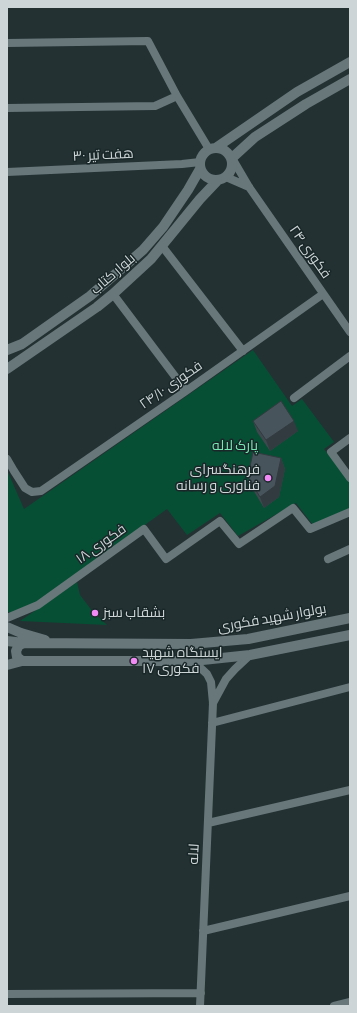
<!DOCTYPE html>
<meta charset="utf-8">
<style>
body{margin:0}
#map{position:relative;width:357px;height:1013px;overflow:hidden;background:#233133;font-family:"Alegreya Sans",sans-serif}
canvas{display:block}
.frame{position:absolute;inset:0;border:8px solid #cdd5d6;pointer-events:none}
</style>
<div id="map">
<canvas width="357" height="1013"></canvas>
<div class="frame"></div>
</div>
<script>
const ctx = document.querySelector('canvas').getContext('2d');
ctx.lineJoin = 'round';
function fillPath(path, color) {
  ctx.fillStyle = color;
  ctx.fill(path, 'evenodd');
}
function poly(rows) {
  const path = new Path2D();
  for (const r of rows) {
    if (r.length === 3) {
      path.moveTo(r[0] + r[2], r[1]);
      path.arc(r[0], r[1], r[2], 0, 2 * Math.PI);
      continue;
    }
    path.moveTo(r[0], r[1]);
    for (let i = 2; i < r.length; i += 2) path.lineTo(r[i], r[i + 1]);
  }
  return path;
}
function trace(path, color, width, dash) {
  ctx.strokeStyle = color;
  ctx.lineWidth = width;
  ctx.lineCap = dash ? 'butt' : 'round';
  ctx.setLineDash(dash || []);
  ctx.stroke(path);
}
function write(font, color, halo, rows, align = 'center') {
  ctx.font = font + ' "Alegreya Sans",Cairo,sans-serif';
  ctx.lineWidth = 3;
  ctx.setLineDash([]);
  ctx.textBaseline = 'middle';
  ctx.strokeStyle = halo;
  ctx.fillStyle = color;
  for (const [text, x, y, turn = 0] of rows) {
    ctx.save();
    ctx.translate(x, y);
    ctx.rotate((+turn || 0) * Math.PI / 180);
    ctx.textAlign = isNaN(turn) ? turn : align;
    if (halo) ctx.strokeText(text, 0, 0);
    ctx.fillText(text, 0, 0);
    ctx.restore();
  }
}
fillPath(poly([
 [253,350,292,406,302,399,334,442,324,449,350,483,350,508,313,525,296,503,238,536,220,513,187,535,167,509,36,603,13,613,7,612,7,470,24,509],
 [77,582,80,595,93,612,107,625,20,621]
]), '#074f34');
trace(poly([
 [7,43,148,41,177,96,209,149],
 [7,108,155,106,177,96],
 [232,158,249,187,350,332],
 [7,172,182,164,200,162],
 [226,177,249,187],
 [162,246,243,351],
 [113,294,186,391],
 [294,398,350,356],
 [350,438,331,452,350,478],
 [7,459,14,471,25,488,32,492,41,491,186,391,323,294],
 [328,559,350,549],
 [7,618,38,605,144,529,166,559,220,521,239,544,293,508,310,529,350,512],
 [193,661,207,674,211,682,213,703,200,1006],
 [213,703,226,679,235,669,250,655],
 [212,723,350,687],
 [208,823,350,790],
 [203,931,350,896],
 [7,994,201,993],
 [334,1006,350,1002]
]), '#68777a', 8);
trace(poly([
 [217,147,297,92,350,62],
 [216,164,16],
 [232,158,255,137,306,104,350,79],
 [7,350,22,344,90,296,143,250,163,227,188,190,200,169],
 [7,369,97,307,113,294,151,259,200,199,218,180],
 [7,627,21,633,45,640],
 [7,641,24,643,191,644,248,639,350,618],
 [22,661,17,657,16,651,19,645,24,643],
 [7,665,22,661,193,661,250,655,350,635]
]), '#68777a', 10);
fillPath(poly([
 [253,421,298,431,270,451,257,432],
 [281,458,285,469,279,497,264,508,252,488,248,477]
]), '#3e484e');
fillPath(poly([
 [294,421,298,431,270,451,266,440],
 [281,458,285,469,279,497,264,508,260,497]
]), '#323b40');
const building = poly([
 [281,401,294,421,266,440,253,421,281,401],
 [253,452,281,458,275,486,260,497,248,477,253,452]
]);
fillPath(building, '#48545b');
trace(building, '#323b40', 1);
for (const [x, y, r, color] of [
 [268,478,4,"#f18af4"],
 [95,613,4,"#f18af4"],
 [134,661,4,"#f18af4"]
]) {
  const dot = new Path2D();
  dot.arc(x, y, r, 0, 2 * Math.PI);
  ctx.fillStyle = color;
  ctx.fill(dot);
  trace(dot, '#192729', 1.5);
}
write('14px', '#cdd5d6', '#192729', [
 ["هفت تیر ۳۰",103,155,-3],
 ["فکوری ۲۴",310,252,55],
 ["بلوار کتاب",113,274,-41],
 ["فکوری ۲۴/۱۰",171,385,-35],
 ["فکوری ١٨",101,544,-35],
 ["بولوار شهید فکوری",272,618,-10],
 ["لاله",194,854,-87]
]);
write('14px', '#75eab3', '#192729', [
 ["پارک لاله",235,446]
]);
write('14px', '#cdd5d6', '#192729', [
 ["فرهنگسرای",260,470,"right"],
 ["فناوری و رسانه",260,486,"right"],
 ["بشقاب سبز",103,613],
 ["ایستگاه شهید",142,653],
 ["فکوری ۱۷",142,669]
], 'left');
</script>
